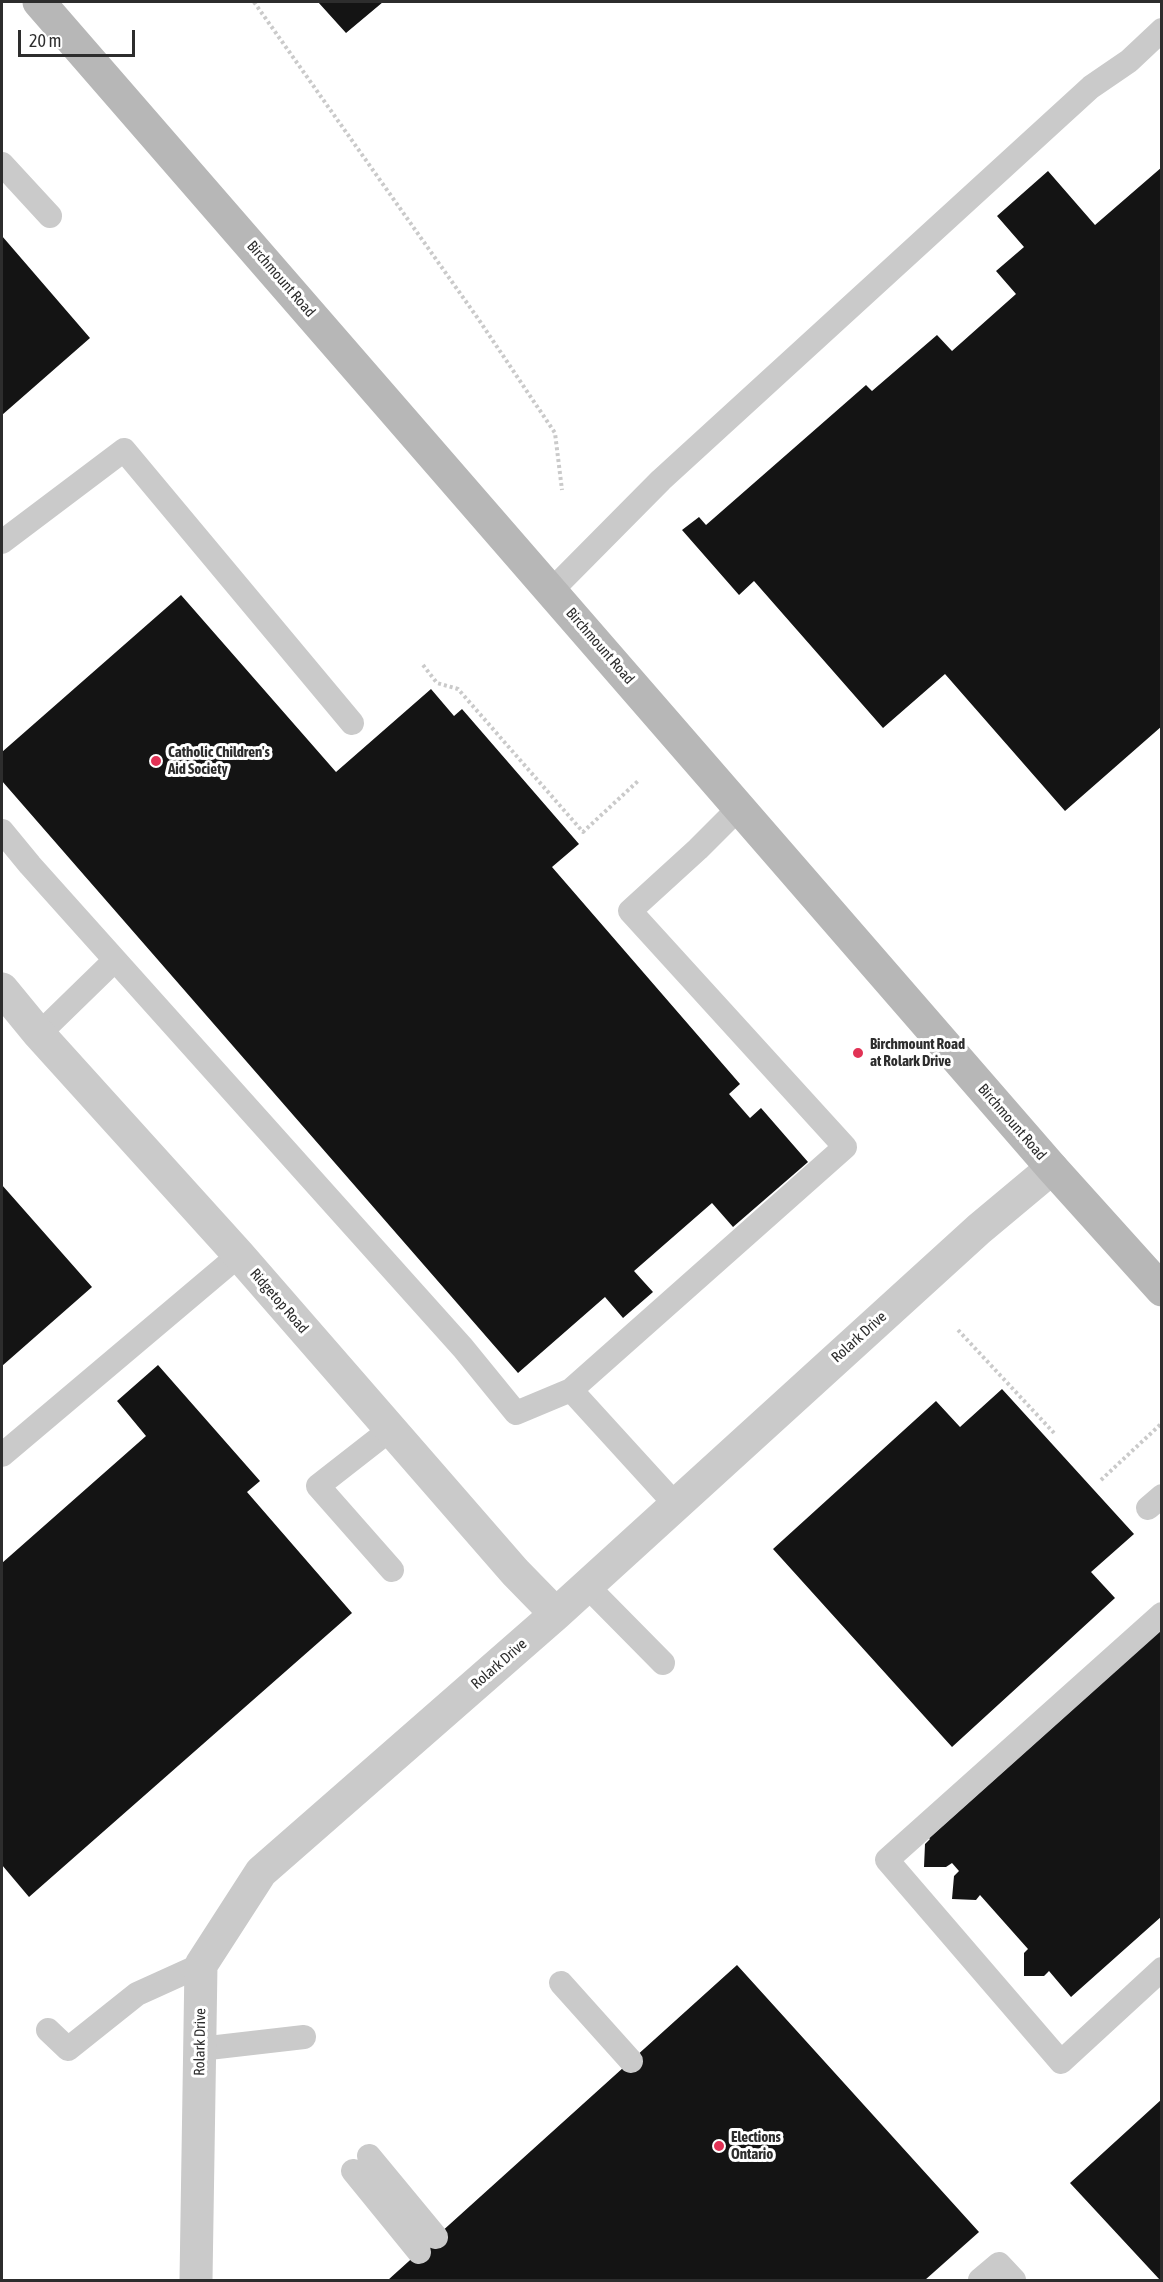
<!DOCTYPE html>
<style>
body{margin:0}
#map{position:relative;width:1163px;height:2282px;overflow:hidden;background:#fff;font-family:"Asap Condensed",sans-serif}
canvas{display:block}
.frame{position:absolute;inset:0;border:3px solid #2d2d2d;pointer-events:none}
.scale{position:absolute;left:18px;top:30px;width:117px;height:27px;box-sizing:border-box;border:3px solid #2d2d2d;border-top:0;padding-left:8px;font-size:18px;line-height:21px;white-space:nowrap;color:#2d2d2d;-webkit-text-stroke:4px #fff;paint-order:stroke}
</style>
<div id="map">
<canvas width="1163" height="2282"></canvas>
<div class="frame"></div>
<div class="scale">20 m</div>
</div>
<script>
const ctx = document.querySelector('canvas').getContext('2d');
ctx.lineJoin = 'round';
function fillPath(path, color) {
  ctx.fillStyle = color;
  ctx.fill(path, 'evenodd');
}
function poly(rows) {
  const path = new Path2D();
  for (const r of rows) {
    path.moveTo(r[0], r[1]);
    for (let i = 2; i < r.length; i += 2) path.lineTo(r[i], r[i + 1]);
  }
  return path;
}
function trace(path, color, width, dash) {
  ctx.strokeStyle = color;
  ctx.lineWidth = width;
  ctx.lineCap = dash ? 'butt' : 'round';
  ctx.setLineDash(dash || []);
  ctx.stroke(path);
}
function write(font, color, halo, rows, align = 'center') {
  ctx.font = font + ' "Asap Condensed",sans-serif';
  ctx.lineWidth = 6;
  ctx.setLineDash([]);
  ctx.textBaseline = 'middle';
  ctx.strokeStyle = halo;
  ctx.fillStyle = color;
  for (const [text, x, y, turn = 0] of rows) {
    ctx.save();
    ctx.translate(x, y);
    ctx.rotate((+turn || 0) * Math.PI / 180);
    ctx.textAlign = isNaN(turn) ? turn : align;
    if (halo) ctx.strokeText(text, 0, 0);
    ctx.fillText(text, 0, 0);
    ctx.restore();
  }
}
fillPath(poly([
 [318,2,383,2,346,33],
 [1162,167,1162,726,1065,811,945,674,883,728,754,581,739,595,682,530,699,517,706,525,866,385,872,391,937,335,952,351,1016,294,996,271,1024,247,997,216,1048,171,1095,225],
 [2,236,90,338,2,415],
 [181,595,336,772,431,689,454,716,462,709,579,844,552,867,740,1084,729,1094,750,1118,761,1108,808,1162,733,1227,712,1203,634,1271,653,1292,623,1318,605,1297,518,1373,2,781,2,752],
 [2,1185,92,1287,2,1366],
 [158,1365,260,1481,247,1492,352,1613,29,1897,2,1865,2,1563,146,1436,117,1401],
 [1002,1389,1134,1534,1091,1572,1115,1598,952,1747,773,1549,936,1401,960,1427],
 [1160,1631,1162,1916,1071,1997,1049,1971,1044,1976,1024,1976,1024,1953,1028,1949,980,1895,976,1900,952,1899,954,1876,959,1871,952,1863,946,1867,924,1867,925,1844,930,1839,929,1838],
 [737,1965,979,2232,925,2280,388,2280],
 [1162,2099,1162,2280,1160,2280,1070,2183]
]), '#141414');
trace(poly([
 [254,2,479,320,555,433,562,490],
 [423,665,437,683,458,689,583,832,638,781],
 [958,1330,1054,1433],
 [1101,1480,1162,1423]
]), '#cacaca', 4, [3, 3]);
trace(poly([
 [2,164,50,216],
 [2,542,124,450,352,723],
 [552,590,661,480,1091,87,1129,61,1162,30],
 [2,831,30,865,463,1348,516,1413,571,1390],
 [39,1034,115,960],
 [391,1429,318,1486,392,1570],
 [2,1455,239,1255],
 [675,1504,571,1390,845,1147,630,911,698,849,739,808],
 [1148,1508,1162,1496],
 [586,1585,663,1663],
 [1162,1614,887,1860,1061,2062,1162,1969],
 [561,1983,631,2061],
 [48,2030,68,2049,137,1994,201,1965],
 [200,2049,304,2037],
 [369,2156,436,2237],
 [353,2171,419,2252],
 [980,2280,999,2264,1014,2280]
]), '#cacaca', 24);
trace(poly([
 [2,989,39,1034,239,1255,515,1572,556,1614],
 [196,2280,201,1965,261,1872,556,1614,979,1229,1052,1168]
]), '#cacaca', 33);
trace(poly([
 [39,2,1052,1168,1162,1290]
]), '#b7b7b7', 33);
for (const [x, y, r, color] of [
 [156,761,6,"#e13255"],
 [858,1053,6,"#e13255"],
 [719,2146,6,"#e13255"]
]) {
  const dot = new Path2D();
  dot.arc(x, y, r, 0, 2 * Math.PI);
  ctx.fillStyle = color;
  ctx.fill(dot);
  trace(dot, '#fff', 2);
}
write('15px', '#2d2d2d', '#fff', [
 ["Birchmount Road",281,279,49],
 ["Birchmount Road",600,646,49],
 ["Birchmount Road",1012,1122,49],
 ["Ridgetop Road",279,1301,49],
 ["Rolark Drive",859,1337,-42],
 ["Rolark Drive",499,1664,-41],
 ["Rolark Drive",200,2042,-89]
]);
write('bold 15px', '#2d2d2d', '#fff', [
 ["Catholic Children's",168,752],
 ["Aid Society",168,769],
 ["Birchmount Road",870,1044],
 ["at Rolark Drive",870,1061],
 ["Elections",731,2137],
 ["Ontario",731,2154]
], 'left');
</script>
